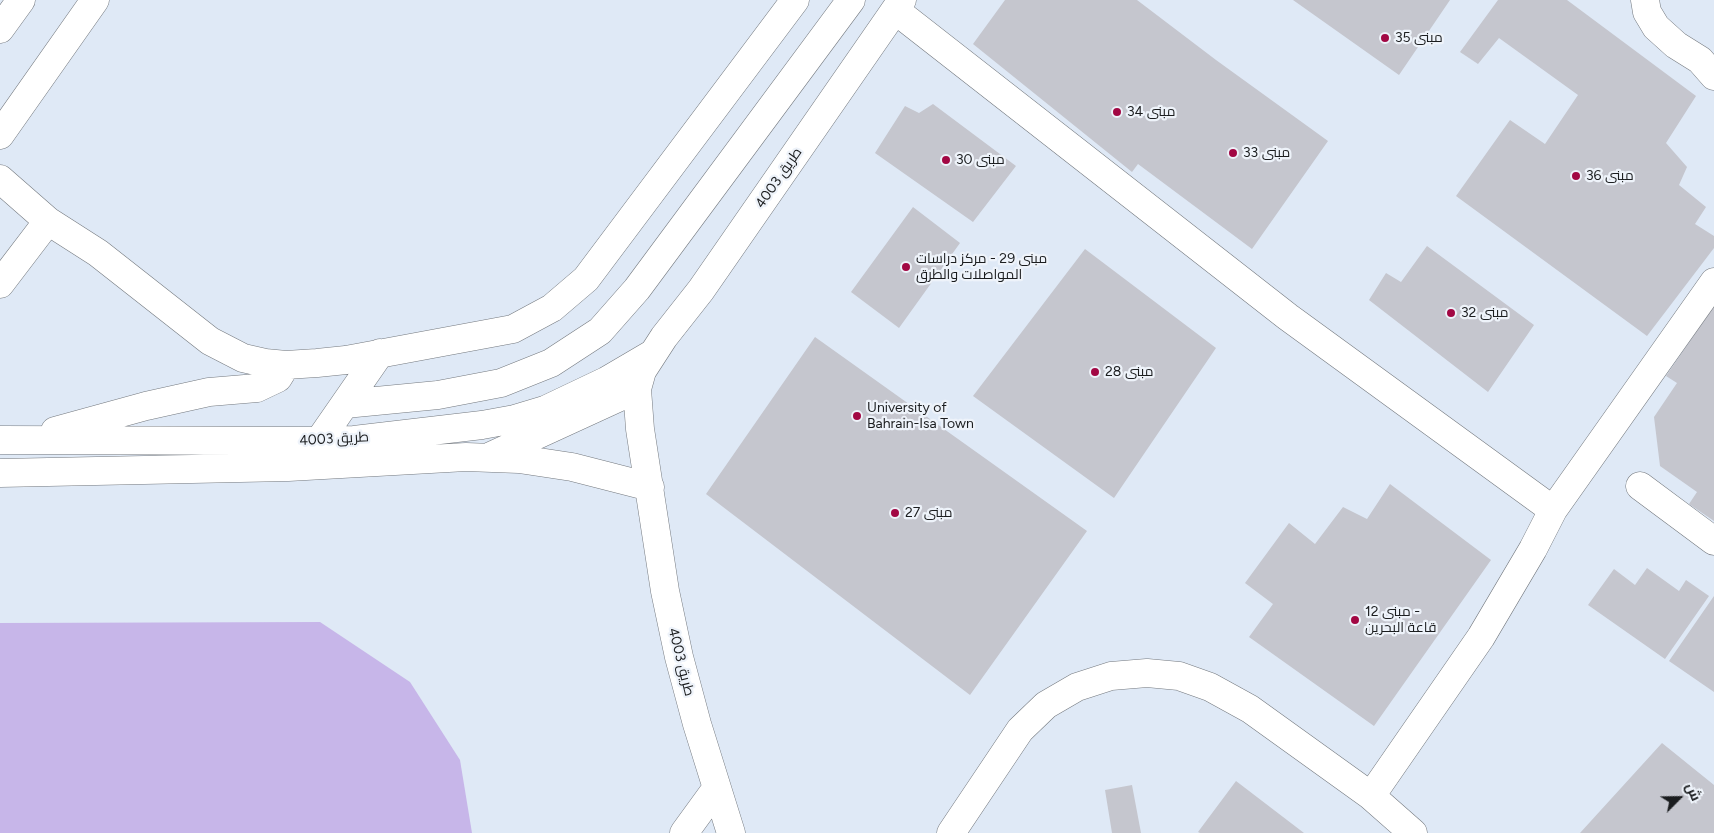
<!DOCTYPE html>
<meta charset="utf-8">
<style>
body{margin:0}
#map{position:relative;width:1714px;height:833px;overflow:hidden;background:#eef3fa;font-family:Figtree,Cairo,sans-serif}
canvas{display:block}
.north{position:absolute;left:1654px;top:773px;width:50px;height:50px;-webkit-text-stroke:4px #eef3fa;paint-order:stroke;rotate:67deg;font-size:14px;font-weight:700;line-height:20px;text-align:center;color:#1b1d1f}
.north::after{content:'';display:block;margin:auto;width:18px;height:22px;background:#1b1d1f;clip-path:polygon(50% 0,100% 100%,50% 72%,0 100%)}
</style>
<div id="map">
<canvas width="1714" height="833"></canvas>
<div class="north">ش</div>
</div>
<script>
const ctx = document.querySelector('canvas').getContext('2d');
ctx.lineJoin = 'round';
function fillPath(path, color) {
  ctx.fillStyle = color;
  ctx.fill(path, 'evenodd');
}
function poly(rows) {
  const path = new Path2D();
  for (const r of rows) {
    path.moveTo(r[0], r[1]);
    for (let i = 2; i < r.length; i += 2) path.lineTo(r[i], r[i + 1]);
  }
  return path;
}
function trace(path, color, width, dash) {
  ctx.strokeStyle = color;
  ctx.lineWidth = width;
  ctx.lineCap = dash ? 'butt' : 'round';
  ctx.setLineDash(dash || []);
  ctx.stroke(path);
}
function write(font, color, halo, rows, align = 'center') {
  ctx.font = font + ' Figtree,Cairo,sans-serif';
  ctx.lineWidth = 4.5;
  ctx.setLineDash([]);
  ctx.textBaseline = 'middle';
  ctx.strokeStyle = halo;
  ctx.fillStyle = color;
  for (const [text, x, y, turn = 0] of rows) {
    ctx.save();
    ctx.translate(x, y);
    ctx.rotate((+turn || 0) * Math.PI / 180);
    ctx.textAlign = isNaN(turn) ? turn : align;
    if (halo) ctx.strokeText(text, 0, 0);
    ctx.fillText(text, 0, 0);
    ctx.restore();
  }
}
fillPath(poly([
 [0,0,1714,0,1714,833,0,833]
]), '#dfe9f6');
fillPath(poly([
 [320,622,410,682,460,760,472,833,0,833,0,623]
]), '#c7b6e9');
fillPath(poly([
 [1005,0,1137,0,1216,60,1328,141,1252,249,1138,164,1132,172,973,44],
 [1293,0,1450,0,1399,75],
 [1498,0,1567,0,1696,96,1666,143,1687,167,1679,185,1706,207,1695,224,1714,236,1714,248,1647,336,1456,196,1510,120,1545,144,1578,95,1499,38,1478,64,1460,52],
 [933,104,1016,166,973,222,875,153,905,106,919,113],
 [913,207,960,243,899,328,851,292],
 [1427,246,1534,325,1488,392,1369,300,1386,273,1401,282],
 [1085,249,1216,348,1114,498,973,396],
 [1714,306,1714,521,1689,504,1697,492,1660,466,1654,417,1677,383,1666,376],
 [815,337,1087,531,970,695,706,494],
 [1390,484,1491,560,1374,726,1249,637,1273,604,1245,583,1289,523,1315,544,1343,507,1367,519],
 [1647,568,1679,591,1686,580,1709,596,1665,659,1588,605,1614,569,1635,585],
 [1714,596,1714,692,1669,661],
 [1662,743,1714,785,1714,833,1580,833],
 [1236,781,1304,833,1200,833,1198,832],
 [1132,785,1141,833,1112,833,1105,790]
]), '#c5c6ce');
const minor = poly([
 [1645,0,1647,12,1656,27,1676,45,1700,60,1714,76],
 [895,10,1288,317,1553,510],
 [0,29,21,0],
 [0,135,95,0],
 [0,179,48,221,98,253,210,341,243,358,265,363,286,365,317,363,346,360,513,329,552,308,586,279,795,0],
 [0,284,48,221],
 [345,404,438,395,501,383,551,363,600,331,637,289,851,0],
 [55,431,146,406,209,392,257,388,278,378,286,365],
 [0,440,319,441,354,440,482,425,515,419,545,410,606,381,652,354],
 [309,450,319,441,380,353],
 [491,456,637,389],
 [0,473,288,467,466,457,519,459,572,467,650,487],
 [1640,486,1714,541],
 [1371,796,1481,637,1533,549,1553,510,1714,282],
 [684,833,716,789],
 [731,833,697,724,679,657,665,591,640,429,637,389,642,371,664,337,701,290,902,0],
 [951,833,1020,730,1046,705,1077,687,1111,676,1147,673,1179,676,1210,687,1250,709,1371,796,1413,833]
]);
trace(minor, '#74797f', 29);
trace(minor, '#fff', 28);
for (const [x, y, r, color] of [
 [1385,38,5,"#a20743"],
 [1117,112,5,"#a20743"],
 [1233,153,5,"#a20743"],
 [946,160,5,"#a20743"],
 [1576,176,5,"#a20743"],
 [906,267,5,"#a20743"],
 [1451,313,5,"#a20743"],
 [1095,372,5,"#a20743"],
 [857,416,5,"#a20743"],
 [895,513,5,"#a20743"],
 [1355,620,5,"#a20743"]
]) {
  const dot = new Path2D();
  dot.arc(x, y, r, 0, 2 * Math.PI);
  ctx.fillStyle = color;
  ctx.fill(dot);
  trace(dot, '#eef3fa', 2);
}
write('14px', '#1b1d1f', '#eef3fa', [
 ["مبنى 35",1395,38],
 ["مبنى 34",1127,112],
 ["مبنى 33",1243,153],
 ["مبنى 30",956,160],
 ["مبنى 36",1586,176],
 ["مبنى 29 - مركز دراسات",916,259],
 ["المواصلات والطرق",916,275],
 ["مبنى 32",1461,313],
 ["مبنى 28",1105,372],
 ["University of",867,408],
 ["Bahrain-Isa Town",867,424],
 ["مبنى 27",905,513],
 ["مبنى 12 -",1365,612],
 ["قاعة البحرين",1365,628]
], 'left');
write('14px', '#1b1d1f', '#eef3fa', [
 ["طريق 4003",779,178,-55],
 ["طريق 4003",334,439,-3],
 ["طريق 4003",681,662,76]
]);
</script>
